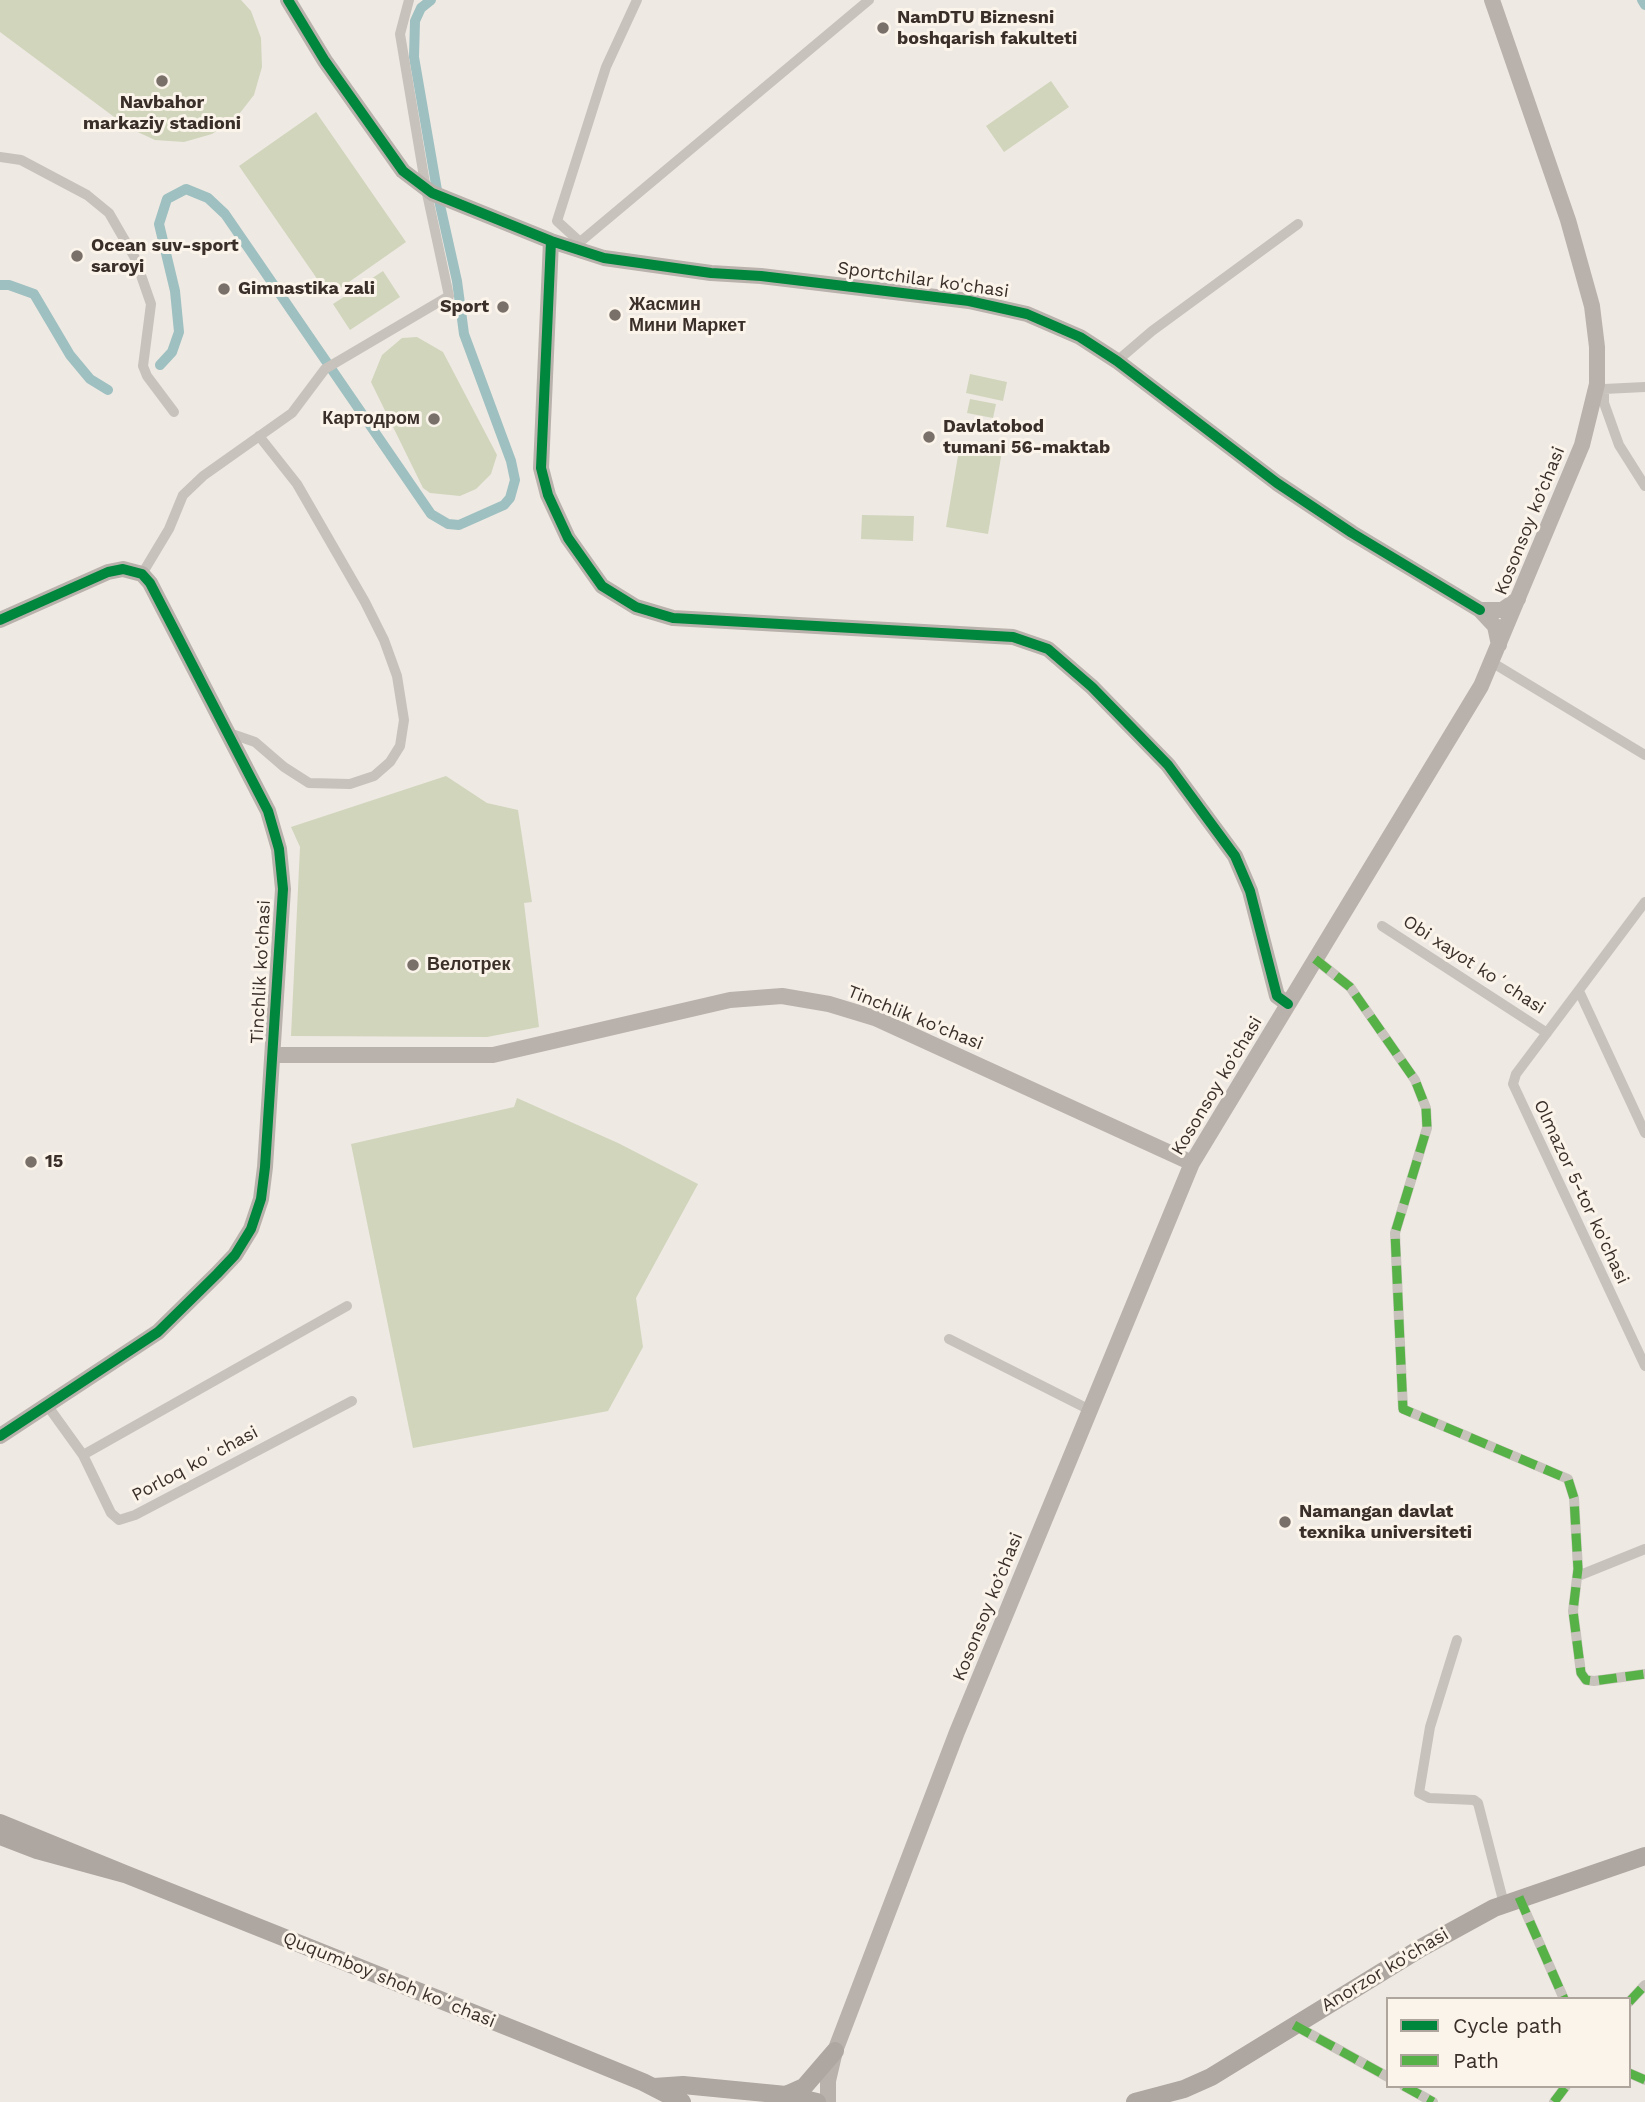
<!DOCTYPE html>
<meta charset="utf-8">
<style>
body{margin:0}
#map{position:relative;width:1645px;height:2102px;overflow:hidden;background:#efe9e3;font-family:"Work Sans",sans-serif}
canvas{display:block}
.legend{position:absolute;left:1386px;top:1997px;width:245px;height:91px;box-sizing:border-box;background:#fbf4eb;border:2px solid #aea59d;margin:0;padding:9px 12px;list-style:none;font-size:21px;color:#3a2f29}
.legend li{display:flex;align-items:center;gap:14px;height:35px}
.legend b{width:35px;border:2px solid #aea59d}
</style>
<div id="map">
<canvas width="1645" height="2102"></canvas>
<ul class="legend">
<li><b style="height:9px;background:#00873e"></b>Cycle path</li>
<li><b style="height:9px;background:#56b246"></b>Path</li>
</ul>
</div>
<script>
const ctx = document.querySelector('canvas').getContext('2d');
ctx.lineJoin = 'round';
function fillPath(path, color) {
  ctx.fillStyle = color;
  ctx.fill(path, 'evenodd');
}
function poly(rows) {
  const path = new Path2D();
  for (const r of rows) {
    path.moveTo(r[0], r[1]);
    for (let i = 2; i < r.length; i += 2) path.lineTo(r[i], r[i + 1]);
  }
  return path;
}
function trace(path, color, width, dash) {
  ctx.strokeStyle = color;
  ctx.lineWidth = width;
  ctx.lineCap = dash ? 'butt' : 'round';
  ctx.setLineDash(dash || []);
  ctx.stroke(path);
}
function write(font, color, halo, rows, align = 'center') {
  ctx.font = font + ' "Work Sans",sans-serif';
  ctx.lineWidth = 6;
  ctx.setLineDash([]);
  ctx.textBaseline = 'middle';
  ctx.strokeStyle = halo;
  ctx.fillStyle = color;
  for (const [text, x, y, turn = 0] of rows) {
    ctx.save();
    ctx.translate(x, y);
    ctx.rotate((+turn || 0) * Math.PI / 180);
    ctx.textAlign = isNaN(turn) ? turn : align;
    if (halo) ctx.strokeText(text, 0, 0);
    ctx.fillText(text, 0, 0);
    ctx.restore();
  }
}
fillPath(poly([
 [0,0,241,0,251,11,261,38,262,67,254,95,236,118,212,134,184,142,155,140,129,128,0,32],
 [1051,81,1069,107,1004,152,986,126],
 [316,112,406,242,329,296,239,166],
 [383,271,400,297,350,330,333,304],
 [417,337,443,352,497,455,491,474,476,489,460,496,430,493,423,488,371,382,382,355,402,338],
 [970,374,1007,382,1003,401,966,393],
 [970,399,996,404,993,418,967,413],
 [960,444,1002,451,988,534,946,527],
 [862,515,914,516,913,541,861,539],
 [446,776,487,803,518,810,532,902,524,903,539,1027,487,1037,291,1036,300,847,291,827],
 [517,1098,618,1143,698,1184,636,1298,643,1347,608,1411,413,1448,351,1144,514,1107]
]), '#d0d5bc');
trace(poly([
 [1642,0,1645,5],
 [0,285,9,285,34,294,70,355,90,379,108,390],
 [160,365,172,352,179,332,175,291,159,224,167,199,186,189,208,198,225,214,431,514,448,524,459,525,504,505,510,498,515,480,511,461,464,334,457,281,438,196,414,57,415,21,421,8,431,0]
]), '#9ec0c1', 10);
trace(poly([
 [0,157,21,160,87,195,109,213,135,258,151,304,143,366,147,376,174,412],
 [580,242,869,0],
 [576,246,580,242,557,221,606,67,637,0],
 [1117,361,1152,331,1298,224],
 [1599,386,1604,389,1645,387],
 [1604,389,1604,403,1619,445,1645,486],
 [142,574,169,529,183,495,203,476,292,413,325,369,449,296,426,189,400,34,409,0],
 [1493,663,1645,755],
 [229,733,255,742,284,767,309,783,350,784,374,776,390,762,400,746,404,720,397,676,384,640,365,602,297,484,259,436],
 [1645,902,1516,1074,1513,1084,1645,1366],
 [1382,926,1547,1033],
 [1315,959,1350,987,1415,1080,1426,1108,1427,1128,1395,1233,1403,1409,1568,1479,1574,1498,1578,1569,1573,1611,1581,1673,1586,1680,1594,1681,1645,1674],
 [1579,991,1645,1133],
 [949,1339,1090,1410],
 [47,1405,83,1455,111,1513,119,1520,135,1515,352,1401],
 [83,1455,347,1306],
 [1578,1576,1645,1549],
 [1457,1640,1430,1727,1419,1793,1429,1798,1474,1800,1478,1803,1504,1904],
 [1519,1897,1564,1999],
 [1629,2002,1645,1985],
 [1294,2025,1388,2077],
 [1629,2073,1645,2080],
 [1404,2086,1433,2102],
 [1554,2102,1566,2086]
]), '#c8c2bc', 10);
trace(poly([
 [288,0,325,61,403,171,432,193,551,241,604,258,711,273,761,276,969,301,1027,314,1080,337,1117,361,1277,483,1352,533,1480,610],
 [551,241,541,468,548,495,568,538,602,586,636,607,673,618,1013,637,1048,649,1092,687,1168,765,1235,856,1250,891,1277,996,1288,1004],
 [0,620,108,572,123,569,142,574,150,583,268,811,279,849,283,889,265,1167,261,1199,251,1229,235,1255,217,1274,158,1332,0,1436],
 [1499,645,1495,626,1480,610,1502,610,1518,599],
 [273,1055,493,1055,730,1000,782,996,829,1004,875,1018,1192,1163],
 [828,2102,828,2081,835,2051,957,1732,1192,1163,1481,686,1582,445,1597,384,1597,347,1592,306,1568,220,1492,0]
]), '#b9b2ac', 16);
trace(poly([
 [0,1823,125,1874,37,1850,0,1836],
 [125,1874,533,2037,643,2082,682,2102],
 [654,2087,683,2085,786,2095,804,2087,835,2051],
 [787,2095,817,2102],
 [1135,2102,1184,2089,1211,2077,1421,1948,1494,1908,1645,1856]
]), '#ada6a1', 18);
trace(poly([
 [1315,959,1350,987,1415,1080,1426,1108,1427,1128,1395,1233,1403,1409,1568,1479,1574,1498,1578,1569,1573,1611,1581,1673,1586,1680,1594,1681,1645,1674],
 [1519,1897,1564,1999],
 [1629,2002,1645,1985],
 [1294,2025,1388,2077],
 [1629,2073,1645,2080],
 [1404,2086,1433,2102],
 [1554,2102,1566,2086]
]), '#56b246', 9, [18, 9]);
trace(poly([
 [288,0,325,61,403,171,432,193,551,241,604,258,711,273,761,276,969,301,1027,314,1080,337,1117,361,1277,483,1352,533,1480,610],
 [551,241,541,468,548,495,568,538,602,586,636,607,673,618,1013,637,1048,649,1092,687,1168,765,1235,856,1250,891,1277,996,1288,1004],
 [0,620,108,572,123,569,142,574,150,583,268,811,279,849,283,889,265,1167,261,1199,251,1229,235,1255,217,1274,158,1332,0,1436]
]), '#00873e', 10);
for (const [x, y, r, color] of [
 [883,28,7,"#79706a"],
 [162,81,7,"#79706a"],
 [77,256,7,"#79706a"],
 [224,289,7,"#79706a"],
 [503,307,7,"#79706a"],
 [615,315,7,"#79706a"],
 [434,419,7,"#79706a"],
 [929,437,7,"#79706a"],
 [413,965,7,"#79706a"],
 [31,1162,7,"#79706a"],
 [1285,1522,7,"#79706a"]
]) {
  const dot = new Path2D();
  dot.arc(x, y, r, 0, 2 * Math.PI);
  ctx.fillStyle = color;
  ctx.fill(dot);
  trace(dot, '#fbf4eb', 2.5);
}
write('bold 18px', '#3a2f29', '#fbf4eb', [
 ["NamDTU Biznesni",897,18],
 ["boshqarish fakulteti",897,39],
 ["Navbahor",162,103,"center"],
 ["markaziy stadioni",162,124,"center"],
 ["Ocean suv-sport",91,246],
 ["saroyi",91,267],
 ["Gimnastika zali",238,289],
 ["Жасмин",629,305],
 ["Мини Маркет",629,326],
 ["Sport",489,307,"right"],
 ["Картодром",420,419,"right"],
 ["Davlatobod",943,427],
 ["tumani 56-maktab",943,448],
 ["Велотрек",427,965],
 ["15",45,1162],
 ["Namangan davlat",1299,1512],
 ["texnika universiteti",1299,1533]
], 'left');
write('18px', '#3a2f29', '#fbf4eb', [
 ["Sportchilar ko'chasi",923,280,8],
 ["Kosonsoy ko’chasi",1530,521,-68],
 ["Obi xayot koʻchasi",1474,965,33],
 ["Tinchlik ko'chasi",261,972,-87],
 ["Tinchlik ko'chasi",915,1018,22],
 ["Kosonsoy ko’chasi",1217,1086,-59],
 ["Olmazor 5-tor ko'chasi",1581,1192,65],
 ["Porloq koʻchasi",195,1464,-28],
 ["Kosonsoy ko’chasi",988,1607,-68],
 ["Anorzor ko'chasi",1385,1970,-31],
 ["Ququmboy shoh koʻchasi",389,1980,22]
]);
</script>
